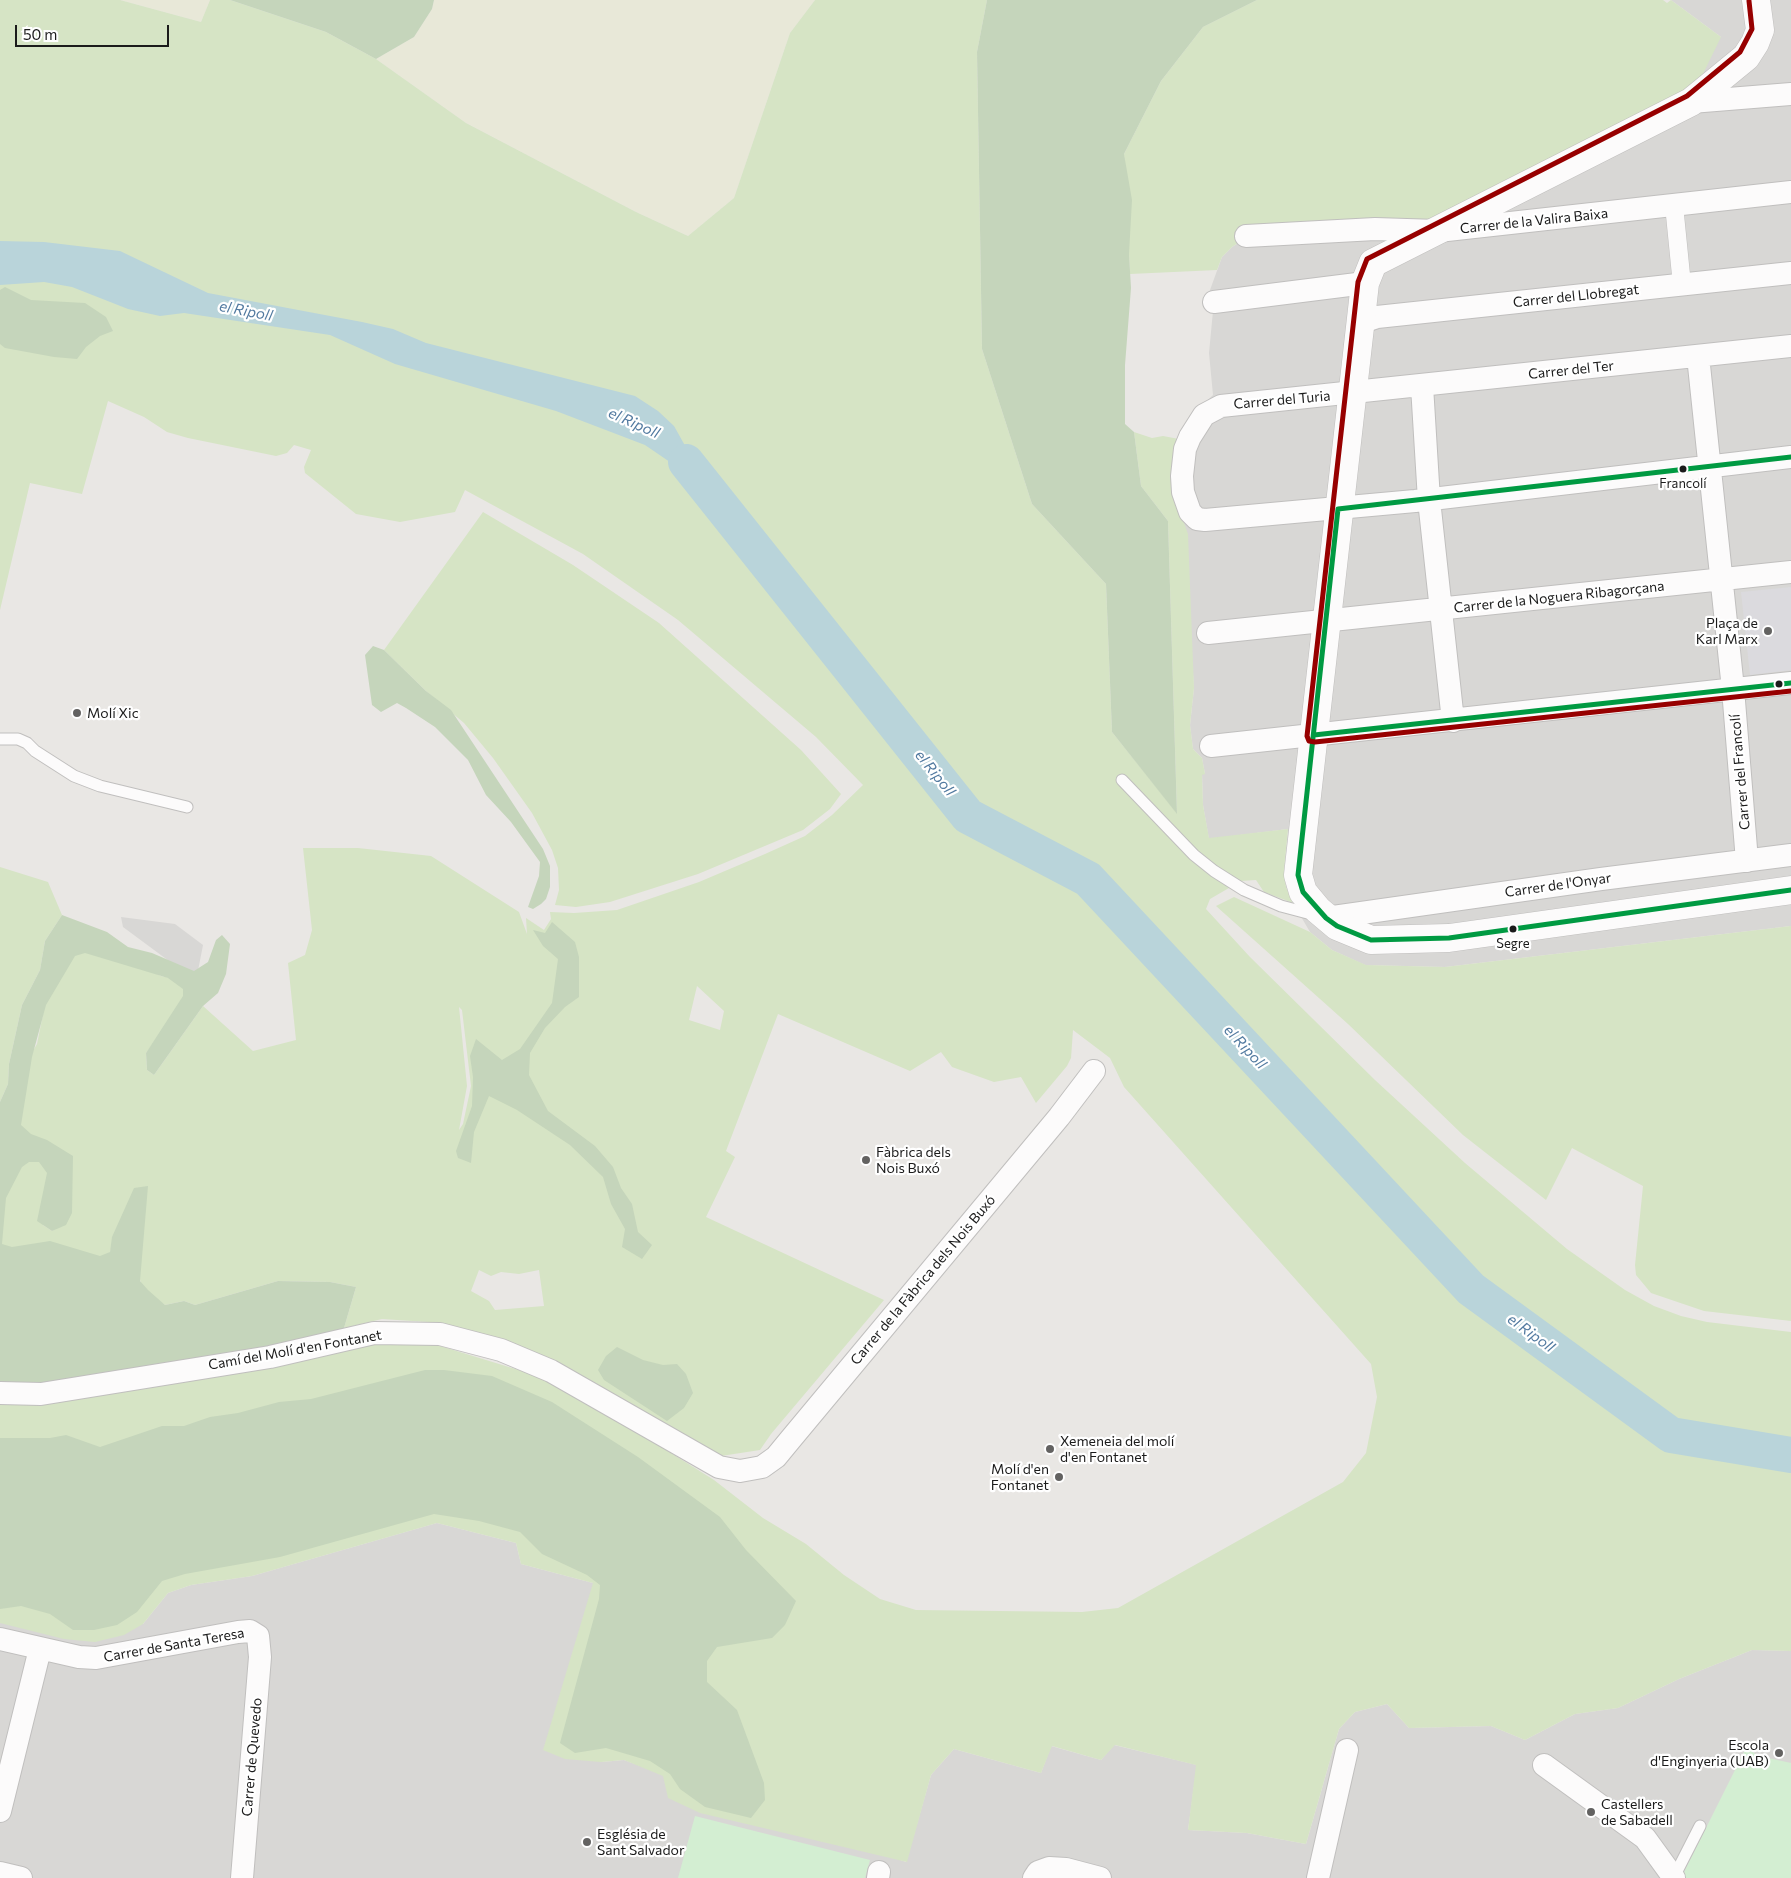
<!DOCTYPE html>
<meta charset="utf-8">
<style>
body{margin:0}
#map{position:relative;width:1791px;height:1878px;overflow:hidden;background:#e9e7e4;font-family:Commissioner,sans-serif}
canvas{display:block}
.scale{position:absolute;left:15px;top:25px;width:154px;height:22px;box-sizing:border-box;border:2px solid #1b1b1b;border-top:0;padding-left:6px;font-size:15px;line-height:18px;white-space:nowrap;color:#1b1b1b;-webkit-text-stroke:4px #fff;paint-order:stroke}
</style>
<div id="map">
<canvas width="1791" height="1878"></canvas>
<div class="scale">50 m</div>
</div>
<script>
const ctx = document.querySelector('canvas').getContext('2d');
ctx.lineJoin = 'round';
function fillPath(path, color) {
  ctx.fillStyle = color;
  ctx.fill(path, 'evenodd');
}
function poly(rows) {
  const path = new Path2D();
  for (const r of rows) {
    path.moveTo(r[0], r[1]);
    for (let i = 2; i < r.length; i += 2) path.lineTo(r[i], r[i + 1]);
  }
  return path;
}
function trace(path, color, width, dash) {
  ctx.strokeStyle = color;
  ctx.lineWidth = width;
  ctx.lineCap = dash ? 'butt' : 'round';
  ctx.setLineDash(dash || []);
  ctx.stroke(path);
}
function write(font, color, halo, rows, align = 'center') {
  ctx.font = font + ' Commissioner,sans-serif';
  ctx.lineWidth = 4.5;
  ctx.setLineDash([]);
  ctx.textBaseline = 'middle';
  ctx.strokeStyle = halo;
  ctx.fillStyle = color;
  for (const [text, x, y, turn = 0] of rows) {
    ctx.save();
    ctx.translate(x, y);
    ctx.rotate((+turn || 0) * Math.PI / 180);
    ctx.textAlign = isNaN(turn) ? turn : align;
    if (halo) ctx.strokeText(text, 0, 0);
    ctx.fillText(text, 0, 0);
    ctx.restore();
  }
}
fillPath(poly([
 [1671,0,1791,0,1791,926,1445,967,1365,965,1332,950,1310,932,1293,903,1286,887,1284,871,1288,829,1209,839,1203,805,1202,774,1205,774,1202,758,1193,749,1190,725,1194,688,1182,512,1191,416,1213,395,1209,353,1213,311,1210,290,1222,257,1232,247,1259,229,1721,37],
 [121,917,175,924,203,945,196,981,123,927],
 [437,1523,516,1543,521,1564,593,1583,601,1762,624,1760,906,1862,931,1775,954,1749,1041,1773,1051,1746,1101,1760,1114,1745,1197,1765,1188,1830,1247,1833,1306,1844,1339,1729,1355,1712,1387,1704,1409,1728,1491,1726,1525,1740,1575,1714,1618,1708,1679,1679,1752,1650,1791,1651,1791,1878,0,1878,0,1621,143,1624,168,1593,191,1585,252,1576]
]), '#d8d7d5');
fillPath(poly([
 [120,0,210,0,201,22],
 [434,0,815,0,790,33,734,198,688,236,636,212,466,123,376,59,414,37,432,9]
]), '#e8e8d8');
fillPath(poly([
 [0,0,120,0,201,22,210,0,230,0,326,32,376,59,466,123,636,212,688,236,734,198,790,33,815,0,987,0,977,52,982,349,1032,504,1106,584,1112,732,1177,813,1168,521,1141,486,1134,432,1152,438,1163,436,1179,439,1175,457,1174,495,1188,534,1194,688,1190,725,1193,749,1202,758,1205,774,1202,775,1203,805,1209,838,1288,829,1284,871,1286,887,1293,903,1264,892,1256,880,1241,881,1210,899,1206,909,1250,957,1375,1080,1465,1163,1567,1249,1625,1290,1654,1306,1681,1316,1707,1322,1791,1332,1791,1651,1752,1650,1679,1679,1618,1708,1575,1714,1525,1740,1491,1726,1409,1728,1387,1704,1355,1712,1339,1729,1306,1844,1247,1833,1188,1830,1196,1765,1115,1745,1101,1760,1052,1746,1041,1773,954,1749,931,1775,907,1862,700,1813,668,1798,663,1776,624,1760,601,1762,565,1759,543,1750,593,1583,521,1564,516,1543,437,1523,252,1576,191,1585,168,1593,143,1624,124,1635,95,1642,64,1639,0,1623,0,1393,42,1394,270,1357,375,1343,437,1345,535,1375,574,1392,714,1480,763,1518,806,1544,844,1575,880,1599,916,1610,1082,1612,1118,1608,1343,1482,1366,1453,1377,1397,1371,1364,1124,1087,1110,1058,1073,1030,1071,1058,1067,1066,1036,1103,1021,1077,994,1082,952,1067,941,1052,910,1071,778,1014,726,1151,735,1157,706,1217,884,1300,771,1434,760,1450,721,1456,702,1448,558,1363,521,1347,428,1322,382,1319,344,1328,356,1287,330,1282,278,1281,195,1305,184,1301,165,1305,149,1295,142,1286,136,1268,146,1193,140,1190,117,1230,110,1252,104,1259,45,1243,6,1251,0,1247,0,1206,20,1162,35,1157,47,1162,52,1177,43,1225,52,1231,64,1223,72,1194,70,1159,42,1141,24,1137,16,1126,31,1054,37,1044,46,999,59,979,66,959,82,948,143,967,161,976,184,981,191,995,146,1053,147,1070,154,1075,203,1006,253,1051,296,1040,288,963,305,955,312,930,303,848,358,848,431,856,519,912,527,934,526,918,544,930,551,919,550,912,574,913,617,910,699,882,765,854,805,836,832,815,863,785,816,737,678,620,583,554,465,490,455,512,400,522,356,514,305,473,304,467,311,450,294,445,287,453,276,456,188,438,167,432,144,417,108,401,82,494,30,483,0,610],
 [697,986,724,1011,720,1030,689,1020],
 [459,1007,462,1010,471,1086,463,1124,459,1130,467,1086],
 [479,1270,491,1276,501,1272,519,1274,539,1270,544,1306,495,1310,489,1301,471,1291],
 [1257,0,1663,0,1667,3,1671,0,1721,37,1700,80,1665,105,1425,223,1259,229,1232,247,1222,257,1217,270,1130,274,1124,154,1161,81,1203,27],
 [483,512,573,565,659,623,801,750,841,794,830,809,803,830,698,874,610,902,576,907,555,905,559,890,558,868,552,850,532,813,493,758,464,723,426,691,384,650],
 [0,867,48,882,62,915,45,941,40,970,22,1005,9,1064,8,1084,0,1102],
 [1234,897,1310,932,1332,950,1366,965,1445,967,1791,926,1791,1321,1704,1311,1651,1293,1636,1275,1635,1265,1643,1186,1572,1148,1546,1200,1463,1135,1348,1024,1216,906]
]), '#d6e4c5');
fillPath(poly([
 [230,0,434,0,432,9,414,37,376,59,326,32],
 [987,0,1257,0,1203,27,1161,81,1124,154,1132,200,1129,254,1131,288,1125,365,1125,424,1134,432,1141,486,1168,521,1177,814,1112,732,1106,584,1032,504,982,349,977,52],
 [5,287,31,300,85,303,106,317,113,331,100,336,86,347,77,359,54,357,5,348,0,344,0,290],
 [373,646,384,650,426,691,451,710,543,849,550,866,550,887,546,899,541,904,533,909,528,907,539,876,540,862,511,822,486,795,468,760,435,727,406,708,397,703,381,712,372,705,365,655],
 [62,915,107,932,128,947,152,953,194,971,208,962,216,940,222,935,230,944,226,974,218,993,203,1006,154,1075,147,1070,146,1053,183,996,183,989,168,978,85,953,75,956,46,1005,32,1057,21,1125,31,1134,47,1140,73,1156,72,1213,66,1225,52,1231,37,1221,47,1173,39,1162,29,1162,22,1167,6,1198,2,1244,12,1247,50,1241,100,1256,110,1252,112,1237,134,1188,148,1186,140,1281,148,1290,165,1305,184,1301,195,1305,278,1281,330,1282,356,1287,344,1328,327,1344,0,1393,0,1102,8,1084,9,1064,22,1005,40,970,45,941],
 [552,922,575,942,579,957,579,997,565,1007,545,1028,530,1053,529,1075,548,1111,595,1146,613,1167,621,1188,632,1204,638,1232,652,1245,642,1259,622,1247,625,1229,611,1204,603,1177,570,1145,517,1110,489,1096,474,1132,471,1163,458,1158,456,1151,472,1106,473,1077,470,1056,476,1039,502,1060,520,1049,552,1003,558,959,543,946,533,930,545,933],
 [617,1347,643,1360,663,1365,677,1364,686,1374,693,1393,684,1408,667,1421,604,1380,598,1370,606,1356],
 [425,1370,444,1370,492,1376,552,1402,638,1457,720,1517,746,1550,796,1601,785,1625,772,1638,717,1647,707,1661,707,1682,737,1710,764,1783,765,1800,751,1818,705,1807,680,1789,670,1774,650,1761,606,1748,575,1753,560,1743,599,1599,600,1585,587,1575,542,1554,520,1532,479,1521,434,1514,280,1557,185,1574,162,1581,137,1612,117,1625,94,1630,73,1630,50,1614,21,1606,0,1609,0,1438,50,1438,66,1435,100,1447,162,1426,184,1426,210,1417,238,1413,279,1402,311,1399]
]), '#c5d5bb');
fillPath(poly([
 [1746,1748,1759,1756,1791,1763,1791,1878,1685,1878,1683,1874],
 [695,1816,870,1860,865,1878,678,1878]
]), '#d3eed2');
fillPath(poly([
 [1791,587,1791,670,1750,675,1741,592]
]), '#dbdade');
fillPath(poly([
 [0,241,44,242,120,251,208,293,362,322,393,329,426,343,635,396,658,411,674,426,716,501,686,473,645,445,556,411,395,364,330,335,184,313,160,316,128,309,72,287,44,282,0,285]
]), '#b9d4da');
trace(poly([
 [686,462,968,816,1088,879,1471,1289,1671,1435,1791,1455]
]), '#b9d4da', 36);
const service = poly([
 [0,739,18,739,27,743,35,751,74,776,100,786,187,807],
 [1122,780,1194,855,1214,871,1244,890,1281,906,1315,915],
 [1674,1877,1700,1826]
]);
const pedestrian = poly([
 [1674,205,1682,285]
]);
const minor = poly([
 [1691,102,1791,94],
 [1246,236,1375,229,1438,231,1791,192],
 [1214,302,1365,283],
 [1362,322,1377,317,1791,273],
 [1791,346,1221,406,1204,415,1190,437,1185,449,1182,476,1183,492,1190,512,1197,519,1205,520,1415,501,1791,457],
 [1698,356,1733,689,1747,861],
 [1422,386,1429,500,1453,721],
 [1208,633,1791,572],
 [1211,746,1791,683],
 [1326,918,1601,879,1791,855],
 [0,1393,41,1394,270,1357,374,1333,440,1334,501,1350,551,1371,719,1467,740,1471,762,1467,776,1457,790,1440,1059,1117,1094,1071],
 [0,1639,79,1657,96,1658,238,1632,250,1631,258,1636,260,1657,242,1878],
 [1544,1765,1645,1838,1674,1878],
 [0,1811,40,1649],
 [0,1873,21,1878],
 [878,1878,879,1872],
 [1034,1878,1038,1872,1049,1868,1066,1869,1100,1878],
 [1318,1878,1347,1750]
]);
const tertiary = poly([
 [1756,0,1760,30,1755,43,1746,57,1691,102,1373,263,1365,283,1298,875,1303,892,1318,910,1337,926,1371,940,1449,938,1791,890]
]);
trace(service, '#c0bfbe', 13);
trace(pedestrian, '#c0bfbe', 19);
trace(minor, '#c0bfbe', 24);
trace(tertiary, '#c0bfbe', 29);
trace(service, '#fcfbfb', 11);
trace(pedestrian, '#fcfbfb', 18);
trace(minor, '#fcfbfb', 22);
trace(tertiary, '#fcfbfb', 28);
trace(poly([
 [1338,509,1298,875,1303,892,1326,918,1337,926,1371,940,1449,938,1791,890],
 [1338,509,1791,457],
 [1314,735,1791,683]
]), '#009a42', 5);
trace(poly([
 [1749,1,1752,29,1740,52,1687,96,1367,259,1358,282,1307,736,1309,741,1315,742,1791,691]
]), '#970000', 5);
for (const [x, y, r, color] of [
 [1683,469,4.5,"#1b1b1b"],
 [1768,631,5,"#636261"],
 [1779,684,4.5,"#1b1b1b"],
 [77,713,5,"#636261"],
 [1513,929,4.5,"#1b1b1b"],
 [866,1160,5,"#636261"],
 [1050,1449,5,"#636261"],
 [1059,1477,5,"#636261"],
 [1779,1753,5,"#636261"],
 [1591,1812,5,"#636261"],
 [587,1842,5,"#636261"]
]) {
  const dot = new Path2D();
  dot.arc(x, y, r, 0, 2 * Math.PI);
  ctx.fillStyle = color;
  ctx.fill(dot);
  trace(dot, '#fff', 2);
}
write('13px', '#1b1b1b', '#fff', [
 ["Francolí",1683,484],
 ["Segre",1513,944]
]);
write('14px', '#1b1b1b', '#fff', [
 ["Carrer de la Valira Baixa",1534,221,-6],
 ["Carrer del Llobregat",1576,296,-6],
 ["Carrer del Ter",1571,370,-6],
 ["Carrer del Turia",1282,400,-5],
 ["Carrer de la Noguera Ribagorçana",1559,597,-6],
 ["Carrer del Francolí",1740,772,-95],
 ["Carrer de l'Onyar",1558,885,-8],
 ["Carrer de la Fàbrica dels Nois Buxó",923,1280,-50],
 ["Camí del Molí d'en Fontanet",295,1350,-10],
 ["Carrer de Santa Teresa",174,1645,-10],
 ["Carrer de Quevedo",252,1757,-85]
]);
write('14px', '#1b1b1b', '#fff', [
 ["Plaça de",1758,623,"right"],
 ["Karl Marx",1758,639,"right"],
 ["Molí Xic",87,713],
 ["Fàbrica dels",876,1152],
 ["Nois Buxó",876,1168],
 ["Xemeneia del molí",1060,1441],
 ["d'en Fontanet",1060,1457],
 ["Molí d'en",1049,1469,"right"],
 ["Fontanet",1049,1485,"right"],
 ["Escola",1769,1745,"right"],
 ["d'Enginyeria (UAB)",1769,1761,"right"],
 ["Castellers",1601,1804],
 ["de Sabadell",1601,1820],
 ["Església de",597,1834],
 ["Sant Salvador",597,1850]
], 'left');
write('italic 15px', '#527aa0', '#fff', [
 ["el Ripoll",246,311,11],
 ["el Ripoll",634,423,24],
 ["el Ripoll",935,773,51],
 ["el Ripoll",1245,1047,47],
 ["el Ripoll",1531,1333,36]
]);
</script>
